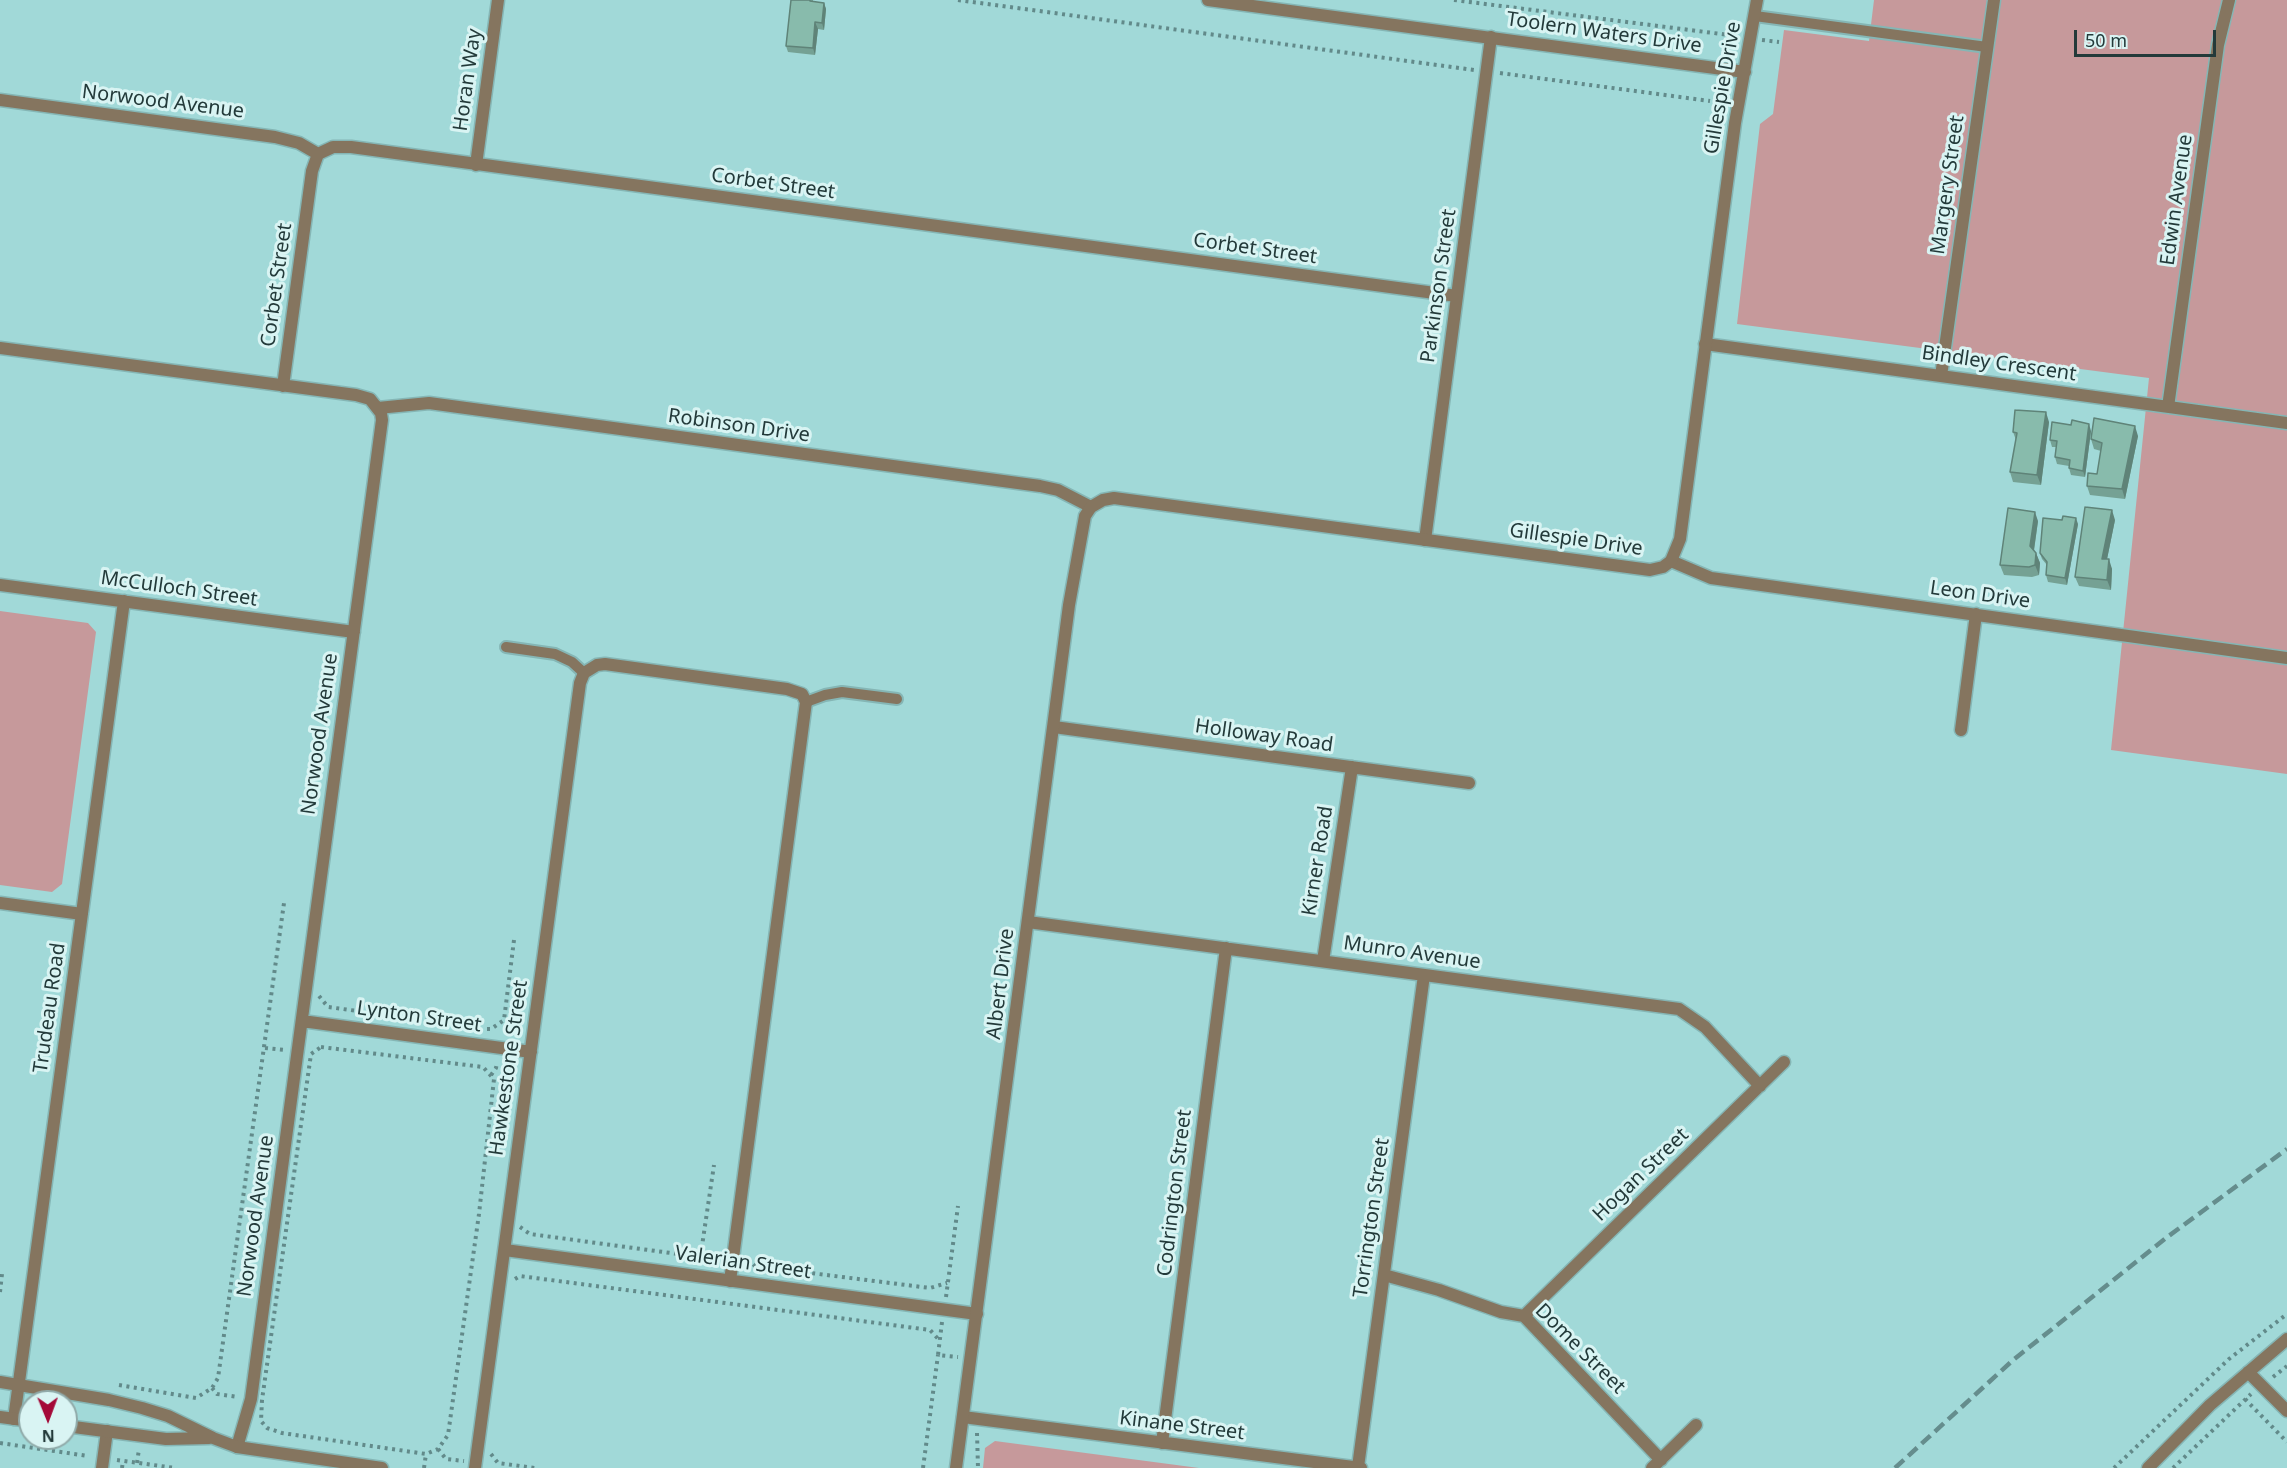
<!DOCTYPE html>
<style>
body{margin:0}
#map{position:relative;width:2287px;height:1468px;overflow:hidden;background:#a1d9d8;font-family:"Noto Sans",sans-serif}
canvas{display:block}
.north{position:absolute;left:18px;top:1390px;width:60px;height:60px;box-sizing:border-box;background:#d9f4f3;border:2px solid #90aaa9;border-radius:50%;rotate:179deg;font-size:16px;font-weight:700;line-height:24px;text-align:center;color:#233a3a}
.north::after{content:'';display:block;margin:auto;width:21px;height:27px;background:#a40938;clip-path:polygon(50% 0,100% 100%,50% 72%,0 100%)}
.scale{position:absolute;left:2074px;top:30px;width:142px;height:27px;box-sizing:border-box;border:3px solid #233a3a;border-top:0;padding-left:8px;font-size:18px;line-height:21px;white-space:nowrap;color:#233a3a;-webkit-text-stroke:4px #d9f4f3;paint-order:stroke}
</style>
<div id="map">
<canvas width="2287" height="1468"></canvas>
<div class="north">N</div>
<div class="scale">50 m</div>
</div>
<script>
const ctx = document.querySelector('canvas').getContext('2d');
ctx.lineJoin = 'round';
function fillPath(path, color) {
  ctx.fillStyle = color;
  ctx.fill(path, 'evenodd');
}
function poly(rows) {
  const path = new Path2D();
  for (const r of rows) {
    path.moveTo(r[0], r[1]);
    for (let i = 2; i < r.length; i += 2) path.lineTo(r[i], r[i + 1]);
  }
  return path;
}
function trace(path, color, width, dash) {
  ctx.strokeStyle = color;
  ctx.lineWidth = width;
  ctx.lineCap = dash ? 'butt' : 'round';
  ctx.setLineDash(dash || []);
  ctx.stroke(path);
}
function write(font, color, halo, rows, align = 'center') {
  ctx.font = font + ' "Noto Sans",sans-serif';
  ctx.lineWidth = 6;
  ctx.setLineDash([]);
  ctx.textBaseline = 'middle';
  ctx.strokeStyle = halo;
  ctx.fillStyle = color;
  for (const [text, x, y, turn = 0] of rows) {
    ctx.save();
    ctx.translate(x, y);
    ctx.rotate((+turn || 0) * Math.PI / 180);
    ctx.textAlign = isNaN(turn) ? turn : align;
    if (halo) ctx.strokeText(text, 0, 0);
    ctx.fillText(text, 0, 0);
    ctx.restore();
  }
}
fillPath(poly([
 [1874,0,2287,0,2287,774,2111,750,2149,378,1737,324,1760,124,1773,114,1784,30,1869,41],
 [0,611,88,623,96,632,62,884,52,892,0,885],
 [995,1441,1199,1468,983,1468,985,1448]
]), '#c6999b');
const service = poly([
 [1755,16,1987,47],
 [506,647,555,654,572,662,584,673],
 [806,702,825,695,842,692,897,699]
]);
const minor = poly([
 [0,100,275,137,299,143,318,154],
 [476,165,498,0],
 [1705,344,2287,423],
 [0,348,356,395,370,399,381,413,382,420,369,518,251,1399,237,1447],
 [1941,376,1994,0],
 [283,386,312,171,318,154,333,147,351,147,1457,296],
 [2168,407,2218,45,2229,0],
 [378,408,429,403,1040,486,1058,490,1091,507],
 [1425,540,1491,37],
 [1671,561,1711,578,2287,658],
 [0,585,354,632],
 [1054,727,1469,783],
 [1961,730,1976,614],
 [0,903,82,914],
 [1028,922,1679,1009,1705,1027,1760,1086],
 [1323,961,1352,767],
 [302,1021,531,1052],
 [505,1250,977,1314],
 [1384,1275,1439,1290,1501,1312,1524,1316,1661,1460],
 [1524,1316,1784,1062],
 [2248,1372,2287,1411],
 [963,1417,1361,1468],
 [14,1419,124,601],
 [1162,1443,1226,948],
 [1358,1467,1424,975],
 [102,1468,107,1431],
 [475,1468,580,683,584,673,597,665,605,664,787,689,802,694,806,702,730,1281],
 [1652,1468,1696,1425],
 [2148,1468,2210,1405,2287,1339]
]);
const tertiary = poly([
 [1208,0,1745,72],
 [0,1382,109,1400,142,1408,168,1416,213,1438,237,1447,382,1468],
 [0,1417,30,1421],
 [66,1426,166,1439,209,1438],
 [956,1468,1069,605,1085,516,1091,507,1103,500,1114,498,1650,570,1663,567,1671,561,1680,539,1735,123,1757,0]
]);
trace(service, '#85b6b5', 14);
trace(minor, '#85b6b5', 15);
trace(tertiary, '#85b6b5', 15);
trace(poly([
 [958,0,1474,70],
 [1454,0,1737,36],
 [1762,40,1779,42],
 [1500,73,1710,101],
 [319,996,328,1007,476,1027],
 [487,1029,491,1029,504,1020,514,940],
 [321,1047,483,1067,494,1079,479,1214,448,1435,438,1449,426,1454,282,1433,267,1428,261,1421,262,1400,311,1054,321,1047],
 [265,1048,285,1050],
 [491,1075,496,1068,497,1062],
 [520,1227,530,1234,693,1256,702,1246,714,1165],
 [696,1252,704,1259,720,1261],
 [748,1259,755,1266,930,1288,947,1283],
 [515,1279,520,1276,930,1330,940,1341],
 [0,1292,2,1274],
 [946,1297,958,1206],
 [942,1322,938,1355,958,1357],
 [2273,1377,2287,1366],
 [119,1385,196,1398,212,1388,218,1378,284,903],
 [212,1388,217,1394,238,1397],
 [2245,1399,2287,1442],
 [977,1433,978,1468],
 [0,1443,88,1456],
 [438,1449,446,1459,464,1461],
 [491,1454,498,1463,535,1468],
 [117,1460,175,1468],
 [137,1463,139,1449],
 [122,1468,123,1461],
 [424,1468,426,1454],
 [923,1468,938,1355],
 [2114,1468,2229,1359,2287,1314],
 [2173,1468,2251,1394]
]), '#628a8a', 4, [3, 4.5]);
trace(service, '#85755f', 10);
trace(minor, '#85755f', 12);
trace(tertiary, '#85755f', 12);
trace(poly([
 [1895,1468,2012,1361,2166,1238,2287,1149]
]), '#658d8d', 4.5, [12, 6]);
fillPath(poly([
 [791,0,813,0,813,2,824,3,826,9,824,30,818,29,815,55,788,52,786,46],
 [2049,422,2041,485,2013,482,2010,472,2016,440,2013,432],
 [2091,431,2085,477,2071,475,2069,468,2069,466,2057,464,2055,457,2056,447,2052,447,2050,440],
 [2138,436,2125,499,2090,495,2087,486,2097,474,2101,451,2094,449,2091,439],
 [2115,520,2107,559,2112,569,2111,590,2079,586,2075,577],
 [2038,521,2034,551,2036,553,2040,563,2039,575,2032,577,2004,575,2000,565],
 [2078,524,2067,585,2048,582,2046,575,2047,565,2042,559,2040,553]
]), '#75a194');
fillPath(poly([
 [824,3,826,9,824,30,822,23],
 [815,22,818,29,815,55,813,48],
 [2046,412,2049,422,2041,485,2037,475],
 [2089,424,2091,431,2085,477,2083,471],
 [2135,426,2138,436,2125,499,2122,489],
 [2112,510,2115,520,2105,569,2102,559],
 [2035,512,2038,521,2033,556,2030,546],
 [2076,518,2078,524,2067,585,2065,578],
 [2036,553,2040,563,2039,575,2035,565],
 [2109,559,2112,569,2111,590,2107,580]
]), '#5f8378');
const building = poly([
 [791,0,810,0,810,1,824,3,822,23,815,22,813,48,786,46,791,0],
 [2015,410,2046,412,2037,475,2010,472,2017,433,2013,432,2015,410],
 [2094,418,2135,426,2122,489,2087,486,2088,473,2097,474,2102,443,2091,439,2094,418],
 [2072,420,2089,424,2083,471,2069,468,2070,460,2055,457,2057,441,2050,440,2052,422,2071,425,2072,420],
 [2085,507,2112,510,2102,559,2109,559,2107,580,2075,577,2085,507],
 [2008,508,2035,512,2030,546,2036,553,2035,565,2029,567,2000,565,2008,508],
 [2063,516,2076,518,2065,578,2046,575,2047,562,2040,553,2043,518,2062,520,2063,516]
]);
fillPath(building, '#88bbac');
trace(building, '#5f8378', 1.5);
write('20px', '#233a3a', '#d9f4f3', [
 ["Toolern Waters Drive",1604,33,8],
 ["Horan Way",468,80,-82],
 ["Gillespie Drive",1723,88,-80],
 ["Norwood Avenue",163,102,7],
 ["Corbet Street",773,184,8],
 ["Margery Street",1948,185,-82],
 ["Edwin Avenue",2177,200,-82],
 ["Corbet Street",1255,249,8],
 ["Corbet Street",277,285,-82],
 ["Parkinson Street",1439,286,-82],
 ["Bindley Crescent",1999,364,8],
 ["Robinson Drive",739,426,8],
 ["Gillespie Drive",1576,540,8],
 ["McCulloch Street",179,589,8],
 ["Leon Drive",1980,595,8],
 ["Norwood Avenue",320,734,-82],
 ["Holloway Road",1264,736,8],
 ["Kirner Road",1318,861,-81],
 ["Munro Avenue",1412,953,8],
 ["Albert Drive",1001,984,-83],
 ["Trudeau Road",50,1008,-82],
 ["Lynton Street",419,1017,8],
 ["Hawkestone Street",509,1068,-82],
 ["Hogan Street",1641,1175,-44],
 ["Codrington Street",1175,1193,-83],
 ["Norwood Avenue",256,1216,-82],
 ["Torrington Street",1372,1218,-82],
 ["Valerian Street",743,1263,8],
 ["Dome Street",1580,1349,45],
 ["Kinane Street",1182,1426,7]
]);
</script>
